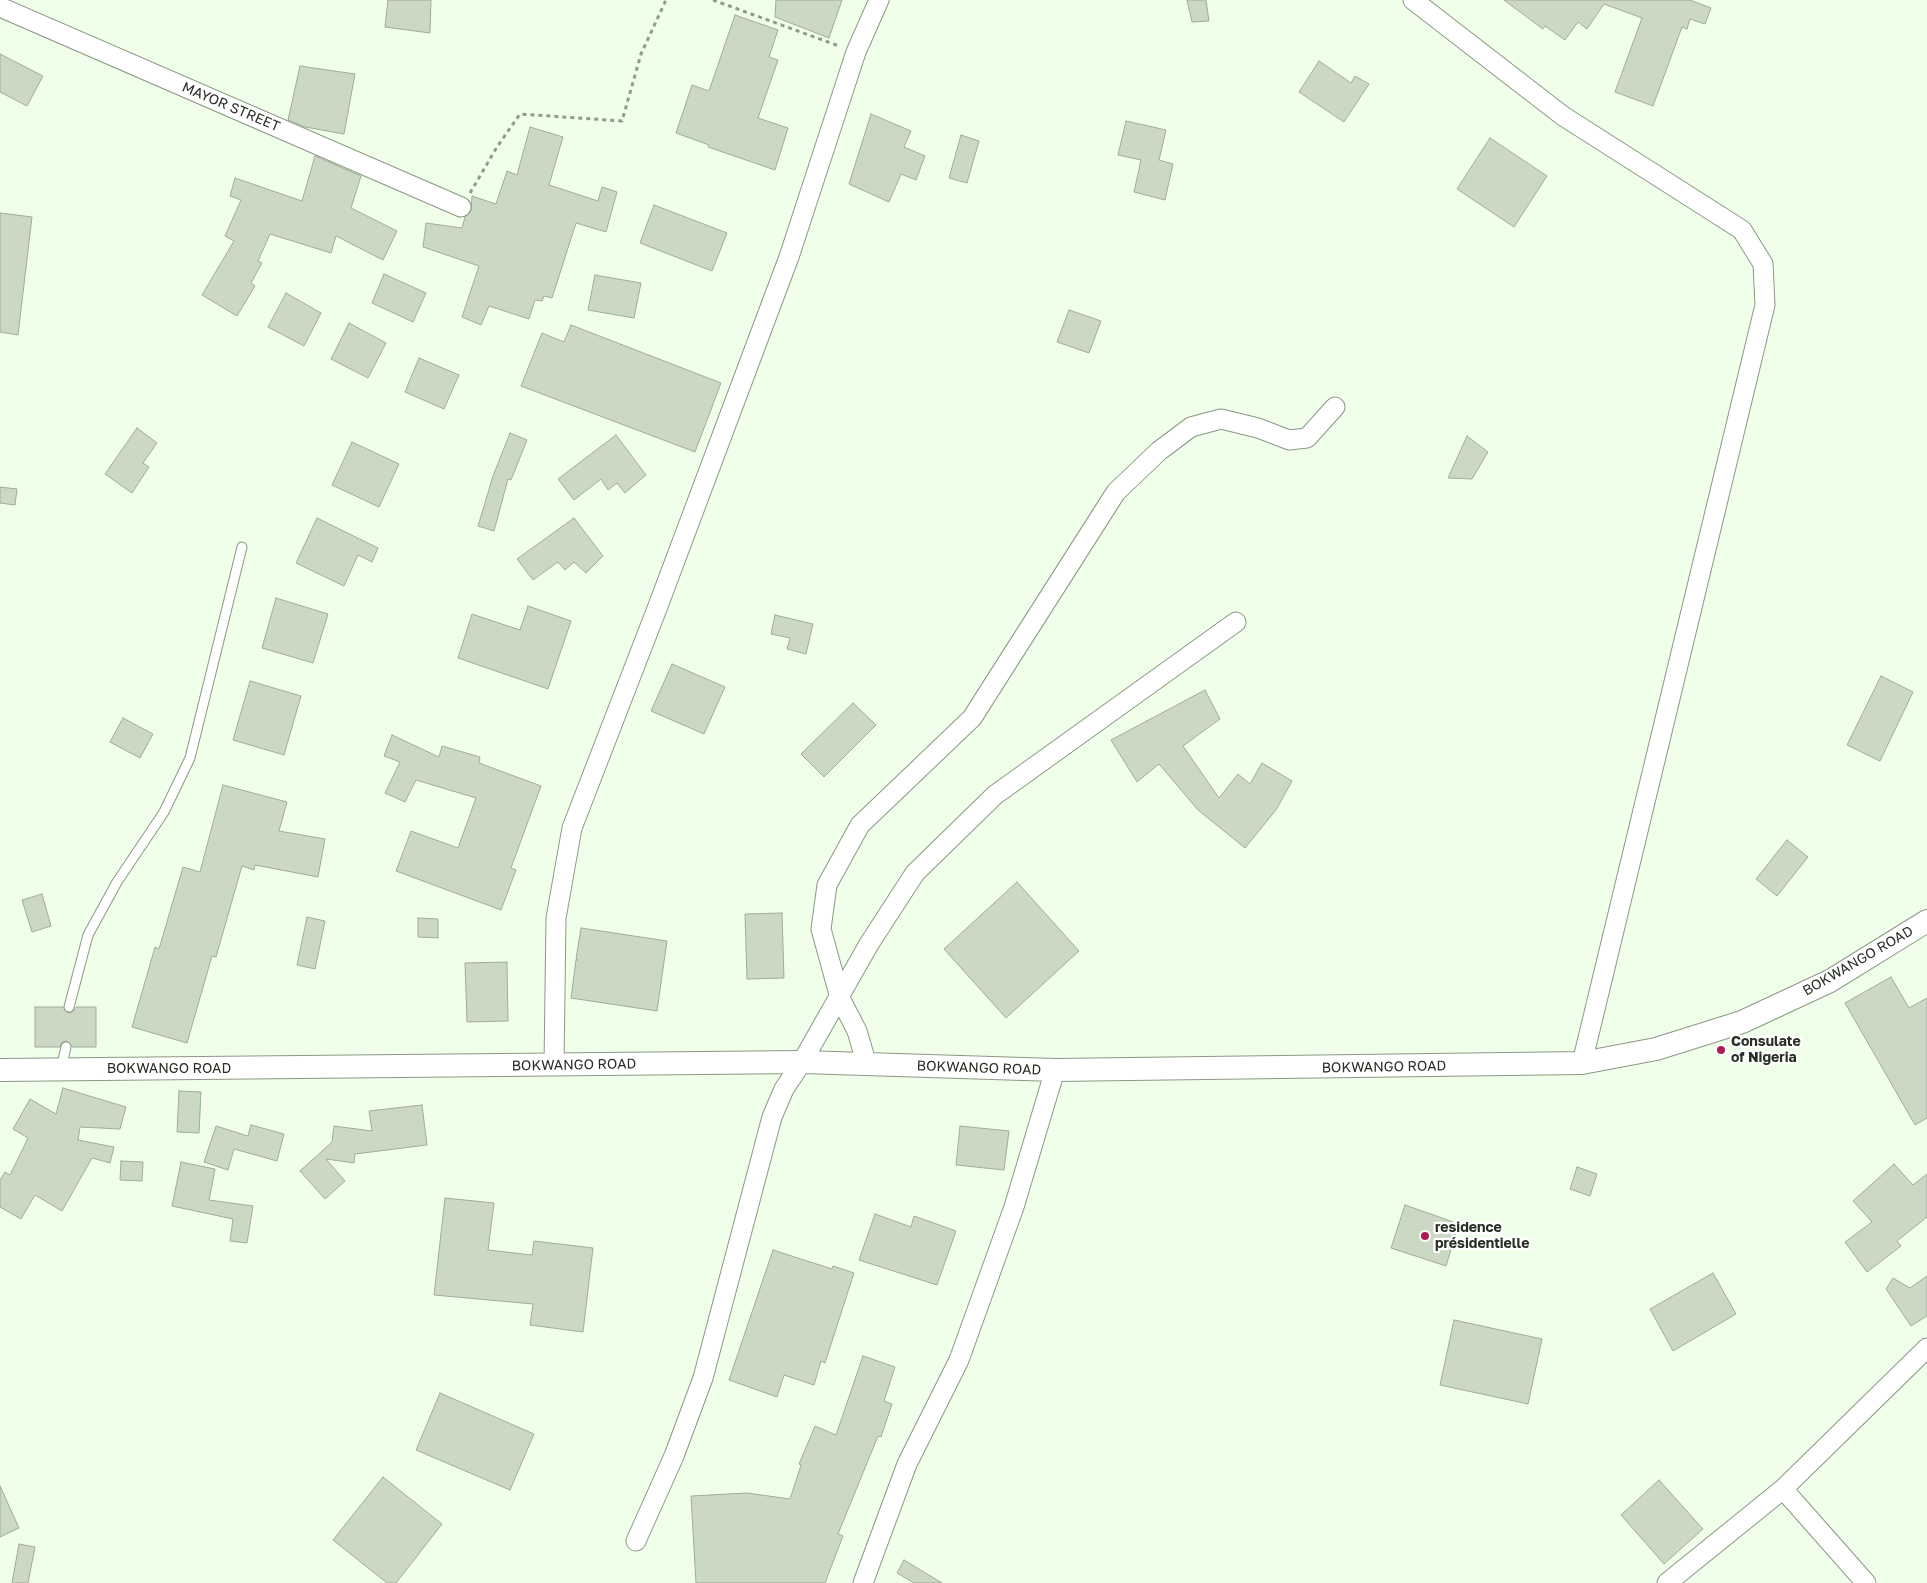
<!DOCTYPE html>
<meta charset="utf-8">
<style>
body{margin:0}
canvas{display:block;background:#f0ffea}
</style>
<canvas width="1927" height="1583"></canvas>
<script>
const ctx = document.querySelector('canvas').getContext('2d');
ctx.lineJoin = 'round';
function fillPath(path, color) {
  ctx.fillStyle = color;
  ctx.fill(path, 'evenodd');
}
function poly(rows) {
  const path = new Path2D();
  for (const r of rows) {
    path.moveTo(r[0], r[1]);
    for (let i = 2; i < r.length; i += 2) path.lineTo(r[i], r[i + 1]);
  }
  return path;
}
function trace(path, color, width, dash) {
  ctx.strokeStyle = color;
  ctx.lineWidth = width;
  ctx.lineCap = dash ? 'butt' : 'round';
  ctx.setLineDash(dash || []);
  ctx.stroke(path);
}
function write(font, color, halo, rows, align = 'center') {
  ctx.font = font + ' "Golos Text",sans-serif';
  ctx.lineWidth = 4.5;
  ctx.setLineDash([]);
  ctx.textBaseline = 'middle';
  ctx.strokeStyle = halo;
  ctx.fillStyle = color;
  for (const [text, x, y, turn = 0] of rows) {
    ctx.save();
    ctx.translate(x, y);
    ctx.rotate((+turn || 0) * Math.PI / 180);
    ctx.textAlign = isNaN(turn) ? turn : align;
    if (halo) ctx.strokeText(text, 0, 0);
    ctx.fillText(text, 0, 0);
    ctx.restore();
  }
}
const building = poly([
 [388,0,431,0,430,33,385,27,388,0],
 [776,0,842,0,829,38,775,17,776,0],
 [1187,0,1206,0,1209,21,1192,22,1187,0],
 [1504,0,1690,0,1711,8,1705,24,1690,19,1687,29,1682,27,1653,106,1615,92,1642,18,1604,4,1587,29,1578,22,1565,40,1545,26,1543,29,1504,0],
 [735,15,778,30,769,57,778,60,758,118,788,128,775,170,708,147,709,145,676,133,692,85,709,91,735,15],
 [0,54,43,76,27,106,0,92,0,54],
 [1319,61,1351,83,1355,76,1369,84,1344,122,1299,92,1319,61],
 [300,66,355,74,344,134,305,127,288,120,300,66],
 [871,114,911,131,904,147,925,156,916,180,901,174,889,202,849,184,871,114],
 [1126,121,1166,130,1159,160,1173,164,1165,200,1134,192,1141,160,1118,155,1126,121],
 [530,127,563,137,549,185,598,201,602,187,617,192,606,232,576,223,552,298,544,296,542,301,535,300,529,319,489,306,481,325,462,317,479,266,423,247,426,223,462,228,465,217,471,211,472,196,496,204,507,171,517,175,530,127],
 [961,135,979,141,967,183,949,178,961,135],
 [1490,138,1547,176,1514,227,1457,189,1490,138],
 [315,156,361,176,351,208,397,231,383,260,336,236,331,253,270,234,258,261,262,263,251,283,255,286,237,316,202,295,234,241,225,236,241,200,230,196,235,178,302,201,315,156],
 [654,205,727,233,712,271,640,243,654,205],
 [0,213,32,217,18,335,0,332,0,213],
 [384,274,426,293,413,322,372,303,384,274],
 [595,275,641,283,634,318,588,310,595,275],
 [286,293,321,313,304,346,268,327,286,293],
 [1069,310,1101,321,1089,353,1057,342,1069,310],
 [349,323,386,343,368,378,331,359,349,323],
 [571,325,721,383,695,452,521,386,542,333,564,342,571,325],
 [419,358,459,375,444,409,405,392,419,358],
 [137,428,157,443,143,463,149,467,132,493,105,474,137,428],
 [510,433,527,440,511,480,508,479,494,531,478,526,493,476,510,433],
 [616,435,646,475,625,493,617,483,608,490,601,479,574,500,558,479,616,435],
 [1467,436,1488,452,1472,479,1448,478,1467,436],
 [352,442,399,464,379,507,332,485,352,442],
 [0,487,17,489,15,505,0,503,0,487],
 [317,518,378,548,372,562,358,555,344,586,296,563,317,518],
 [574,518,603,556,586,573,574,562,565,570,558,562,533,580,517,559,574,518],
 [276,598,328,614,313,663,262,648,276,598],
 [528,606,571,621,548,689,458,658,472,614,520,630,528,606],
 [775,615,813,624,806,654,787,649,790,638,771,634,775,615],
 [672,664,725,687,704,734,651,711,672,664],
 [1881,676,1913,692,1880,761,1847,745,1881,676],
 [250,681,301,696,284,755,233,740,250,681],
 [1205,690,1220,719,1183,746,1219,798,1238,774,1250,784,1262,763,1292,781,1276,810,1245,848,1198,810,1159,764,1137,782,1111,740,1205,690],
 [853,703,876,725,824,777,801,754,853,703],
 [123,718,153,734,140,758,110,742,123,718],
 [392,735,439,757,442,746,480,757,479,763,541,786,511,868,516,870,501,910,396,871,411,831,458,848,476,798,416,780,405,802,385,793,400,762,384,756,392,735],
 [223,785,287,802,279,831,325,839,318,877,255,865,254,870,242,866,216,957,212,956,187,1043,132,1027,155,947,159,949,183,867,200,872,223,785],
 [1787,840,1808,857,1777,896,1756,879,1787,840],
 [1017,882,1079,951,1006,1018,944,949,1017,882],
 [42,894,51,926,32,932,22,900,42,894],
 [782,913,784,978,747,979,745,914,782,913],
 [307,917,325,921,315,969,297,965,307,917],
 [418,918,438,919,438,938,418,937,418,918],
 [581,928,667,941,657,1011,571,998,576,960,578,960,576,959,581,928],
 [507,962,508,1021,467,1022,465,963,507,962],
 [1891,977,1909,1008,1927,998,1927,1118,1915,1125,1845,1003,1891,977],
 [35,1007,63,1007,68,1013,73,1012,76,1007,96,1007,96,1047,72,1047,67,1041,62,1042,60,1047,35,1047,35,1007],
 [63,1088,126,1107,120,1129,80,1127,78,1140,114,1147,110,1163,92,1158,62,1211,35,1195,21,1219,0,1207,0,1180,5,1172,10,1175,28,1138,13,1129,30,1099,56,1114,63,1088],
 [179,1091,201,1092,199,1133,177,1132,179,1091],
 [422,1105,427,1145,355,1154,354,1163,326,1159,345,1181,325,1199,300,1171,332,1142,334,1126,372,1131,369,1111,422,1105],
 [251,1125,284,1134,277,1161,234,1149,228,1170,204,1162,216,1126,248,1136,251,1125],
 [960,1126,1009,1131,1004,1170,956,1165,960,1126],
 [121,1161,143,1162,142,1181,120,1180,121,1161],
 [181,1162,215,1169,209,1200,253,1206,247,1243,230,1241,233,1219,172,1206,181,1162],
 [1894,1164,1913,1185,1927,1174,1927,1217,1897,1241,1901,1246,1867,1272,1845,1242,1872,1222,1853,1201,1894,1164],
 [1577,1167,1597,1174,1590,1196,1570,1189,1577,1167],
 [445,1198,494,1203,488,1250,532,1255,534,1241,593,1248,583,1332,530,1325,533,1304,434,1295,445,1198],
 [1405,1205,1459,1224,1446,1266,1391,1248,1405,1205],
 [875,1214,911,1227,914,1216,956,1231,937,1285,859,1260,875,1214],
 [773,1250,832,1269,833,1266,854,1273,825,1363,821,1361,814,1385,784,1375,777,1397,729,1380,773,1250],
 [1713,1273,1736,1314,1673,1351,1650,1309,1713,1273],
 [1927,1276,1927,1316,1911,1326,1886,1289,1893,1278,1910,1288,1927,1276],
 [1454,1320,1542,1339,1528,1404,1440,1385,1454,1320],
 [863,1356,895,1367,884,1401,892,1404,881,1437,878,1436,838,1534,843,1536,825,1583,696,1583,691,1496,747,1493,790,1499,801,1465,799,1464,815,1426,836,1435,863,1356],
 [440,1393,534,1434,510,1490,416,1450,440,1393],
 [383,1477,442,1524,396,1583,387,1583,333,1540,383,1477],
 [1659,1480,1703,1529,1664,1564,1621,1515,1659,1480],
 [0,1486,19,1528,0,1537,0,1486],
 [19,1544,35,1547,28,1583,12,1583,19,1544],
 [904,1560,942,1583,914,1583,897,1573,904,1560]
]);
fillPath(building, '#cad8c4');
trace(building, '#9fac9a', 1);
const service = poly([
 [69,1007,88,935,117,882,164,812,190,758,242,547],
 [61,1069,66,1047]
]);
const minor = poly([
 [1413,0,1563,116,1742,230,1763,264,1765,305,1582,1063],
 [0,7,461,207],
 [554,1065,556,918,572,828,658,606,789,257,856,52,879,0],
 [867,1065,857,1031,840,998,821,929,827,885,860,825,972,718,1116,492,1159,451,1191,427,1221,419,1258,428,1289,440,1307,438,1335,407],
 [1783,1489,1866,1583],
 [636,1541,674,1456,703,1378,772,1117,784,1089,802,1062,869,944,915,873,995,795,1236,622],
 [863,1583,907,1464,959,1360,1014,1207,1055,1070],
 [1667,1583,1783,1489,1927,1348]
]);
const tertiary = poly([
 [0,1070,802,1062,1055,1070,1582,1063,1656,1049,1742,1022,1830,981,1927,921]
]);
trace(service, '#8b9885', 11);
trace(minor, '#8b9885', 21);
trace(tertiary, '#8b9885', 24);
trace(poly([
 [713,0,839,46],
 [470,193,497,147,520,114,622,121,641,54,666,0]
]), '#909b8c', 3, [4, 4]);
trace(service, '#fff', 9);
trace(minor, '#fff', 19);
trace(tertiary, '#fff', 22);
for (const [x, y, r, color] of [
 [1721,1050,5,"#ae1c4f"],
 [1425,1236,5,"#ae1c4f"]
]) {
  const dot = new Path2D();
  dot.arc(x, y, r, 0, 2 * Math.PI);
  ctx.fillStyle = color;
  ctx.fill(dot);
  trace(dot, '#fff', 2);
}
write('14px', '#292f27', '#fff', [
 ["MAYOR STREET",231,107,23],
 ["BOKWANGO ROAD",1858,961,-30],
 ["BOKWANGO ROAD",574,1065,-1],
 ["BOKWANGO ROAD",1384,1067,-1],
 ["BOKWANGO ROAD",979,1068,2],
 ["BOKWANGO ROAD",169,1069]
]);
write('bold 14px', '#292f27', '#fff', [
 ["Consulate",1731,1042],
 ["of Nigeria",1731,1058],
 ["residence",1435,1228],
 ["présidentielle",1435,1244]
], 'left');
</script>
